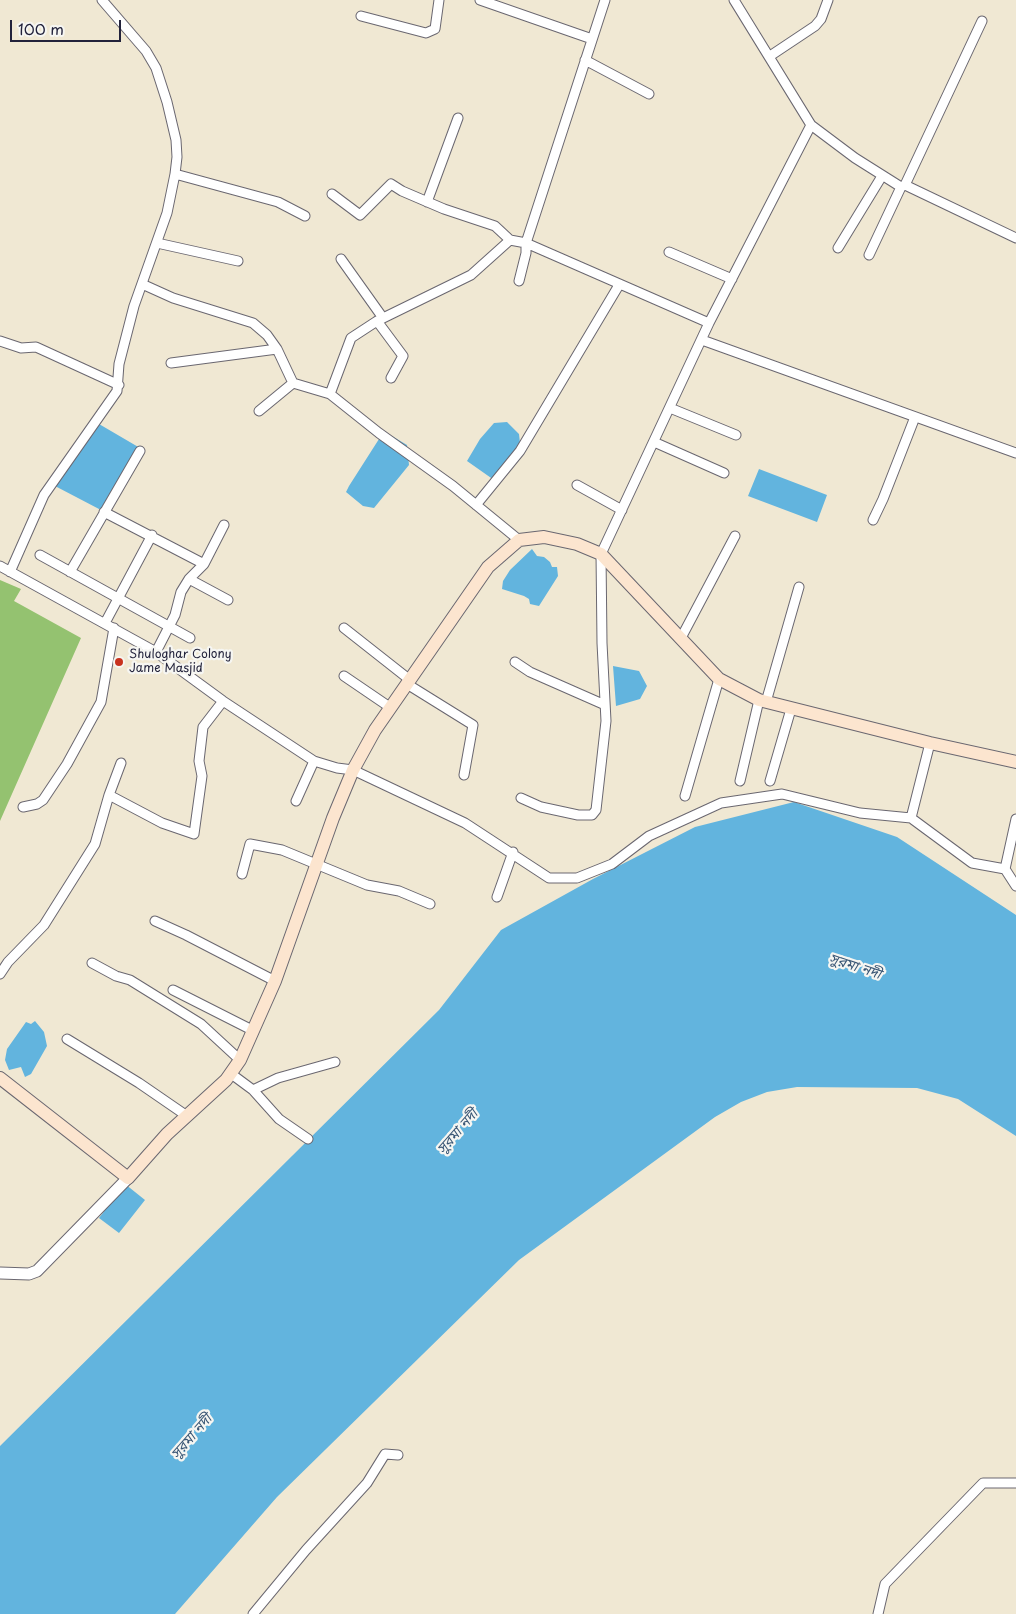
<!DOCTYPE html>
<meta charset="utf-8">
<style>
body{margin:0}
#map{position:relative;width:1016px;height:1614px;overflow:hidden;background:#f0e8d3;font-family:"Playpen Sans",sans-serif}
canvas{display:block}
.scale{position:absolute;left:10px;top:20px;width:111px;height:22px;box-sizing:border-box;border:2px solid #22223b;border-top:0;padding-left:6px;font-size:15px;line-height:18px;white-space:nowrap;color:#22223b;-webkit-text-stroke:4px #f6f6f2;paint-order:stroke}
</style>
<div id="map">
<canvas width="1016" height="1614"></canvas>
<div class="scale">100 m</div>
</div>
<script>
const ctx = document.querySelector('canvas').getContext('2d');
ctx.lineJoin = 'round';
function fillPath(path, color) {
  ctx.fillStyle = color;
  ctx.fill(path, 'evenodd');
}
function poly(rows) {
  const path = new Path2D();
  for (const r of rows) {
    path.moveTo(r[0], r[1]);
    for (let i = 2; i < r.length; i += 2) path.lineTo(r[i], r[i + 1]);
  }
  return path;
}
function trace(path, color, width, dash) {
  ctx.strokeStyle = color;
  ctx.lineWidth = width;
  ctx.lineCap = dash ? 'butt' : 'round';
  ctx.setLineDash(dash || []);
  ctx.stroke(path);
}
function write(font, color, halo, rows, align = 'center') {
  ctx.font = font + ' "Playpen Sans","Noto Sans Bengali",sans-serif';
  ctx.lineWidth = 4.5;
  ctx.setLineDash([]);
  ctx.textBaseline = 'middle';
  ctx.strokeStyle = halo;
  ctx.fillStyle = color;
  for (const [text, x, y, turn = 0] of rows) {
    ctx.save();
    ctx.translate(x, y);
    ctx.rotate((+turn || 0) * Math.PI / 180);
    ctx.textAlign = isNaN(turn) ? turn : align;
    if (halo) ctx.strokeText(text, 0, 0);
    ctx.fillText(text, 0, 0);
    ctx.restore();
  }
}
fillPath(poly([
 [0,580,21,589,14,601,81,638,0,821]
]), '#94c270');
fillPath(poly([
 [507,422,519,434,520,443,494,480,467,461,480,439,494,423],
 [99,424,140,448,105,508,99,509,55,486],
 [392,436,407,445,409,465,374,508,363,506,346,492,349,486,379,439],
 [759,469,827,495,817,522,748,496],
 [532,549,537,556,544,557,550,562,552,567,557,567,558,576,539,606,530,604,529,599,524,596,502,589,503,581,510,570],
 [613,666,639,671,647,686,640,699,616,706],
 [794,802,897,837,1016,915,1016,1136,958,1099,917,1088,797,1087,767,1092,741,1102,715,1117,519,1260,277,1497,175,1614,0,1614,0,1446,439,1010,501,930,593,879,695,827],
 [35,1021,44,1032,47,1046,31,1074,25,1077,21,1067,9,1070,5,1060,7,1049,26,1022,31,1024],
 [125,1184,145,1200,119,1233,99,1218]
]), '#62b4de');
const minor = poly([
 [480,0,592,39],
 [734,0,811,125,855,158,901,187,905,185,1016,238],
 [361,16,426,33,435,29,439,0],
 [770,56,815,26,821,19,828,0],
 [585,60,649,94],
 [175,174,278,202,305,216],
 [905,185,982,21],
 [332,194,360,215,391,184,402,191,444,209,495,226,510,240,526,243,709,323],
 [427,202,458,118],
 [157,243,238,261],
 [838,248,882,176],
 [669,252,732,279],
 [869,255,901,187],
 [341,259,383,318],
 [519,281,526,253,526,243,605,0],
 [142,284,173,298,253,323,267,335,277,349,293,383],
 [377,321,403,356,391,378],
 [702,340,1016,453],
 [0,341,21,348,36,347,119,385],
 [171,363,277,349],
 [330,394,351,338,377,321,471,275,510,240],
 [670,408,736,435],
 [259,411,293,383,330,394,379,433,453,486,519,540],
 [654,442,724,473],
 [577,485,622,510],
 [476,505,520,451,619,285],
 [104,512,204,564],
 [873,520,883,499,915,417],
 [40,555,190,638],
 [0,566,156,652,223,701,314,761,337,768,353,770,465,823,549,878,577,878,612,864,649,836,721,803,782,794,860,813,911,818,972,863,1005,869,1016,886],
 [10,572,44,495,117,391,119,364,134,306,167,213,175,174,177,157,176,140,167,102,156,68,146,51,102,0],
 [70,572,140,451],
 [189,579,228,600],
 [105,623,152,535],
 [344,628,410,680],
 [681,638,735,536],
 [156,652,175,615,181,592,189,579,204,564,224,525],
 [515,662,530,672,605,705],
 [344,676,391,708],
 [407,684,473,725,464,775],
 [766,702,799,587],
 [740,781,759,700],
 [770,781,791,709],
 [109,795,162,823,194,834,202,776,199,761,203,727,223,701],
 [685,796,719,679],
 [521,798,541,807,578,815,592,815,596,810,606,721,602,643,601,554,709,323,811,125],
 [296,801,314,761],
 [23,807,37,804,43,800,67,764,101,702,114,628],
 [911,818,930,743],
 [1005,869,1016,819],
 [242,874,250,844,282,850,367,885,399,891,430,904],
 [497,897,513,852],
 [155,921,186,935,275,981],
 [92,963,116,976,130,980,201,1024,240,1060],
 [0,974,8,962,44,925,95,844,109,795,121,763],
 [173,990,252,1030],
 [67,1039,139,1083,187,1116],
 [230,1073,253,1090,279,1119,308,1139],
 [253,1090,278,1078,335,1062],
 [253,1614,306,1550,367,1483,385,1454,398,1455],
 [878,1614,885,1584,983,1483,1016,1483]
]);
const tertiary = poly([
 [0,1273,29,1274,37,1271,128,1178]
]);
const secondary = poly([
 [0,1078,128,1178,167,1134,226,1080,240,1060,275,981,333,818,353,770,375,730,488,567,519,540,544,537,577,544,601,554,719,679,759,700,930,743,1016,762]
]);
trace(minor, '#6a6770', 11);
trace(tertiary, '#6a6770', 13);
trace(secondary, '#6a6770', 14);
trace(minor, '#fff', 9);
trace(tertiary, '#fff', 11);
trace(secondary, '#fce5cf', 12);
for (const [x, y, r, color] of [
 [119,662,5,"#c8321e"]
]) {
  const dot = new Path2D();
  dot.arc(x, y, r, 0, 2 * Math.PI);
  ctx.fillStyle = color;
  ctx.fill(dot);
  trace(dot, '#f6f6f2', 2);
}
write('12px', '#22223b', '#f6f6f2', [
 ["Shuloghar Colony",129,655],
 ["Jame Masjid",129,669]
], 'left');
write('italic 14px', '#385574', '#f6f6f2', [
 ["সুরমা নদী",855,967,18],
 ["সুরমা নদী",458,1132,-49],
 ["সুরমা নদী",192,1437,-49]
]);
</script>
